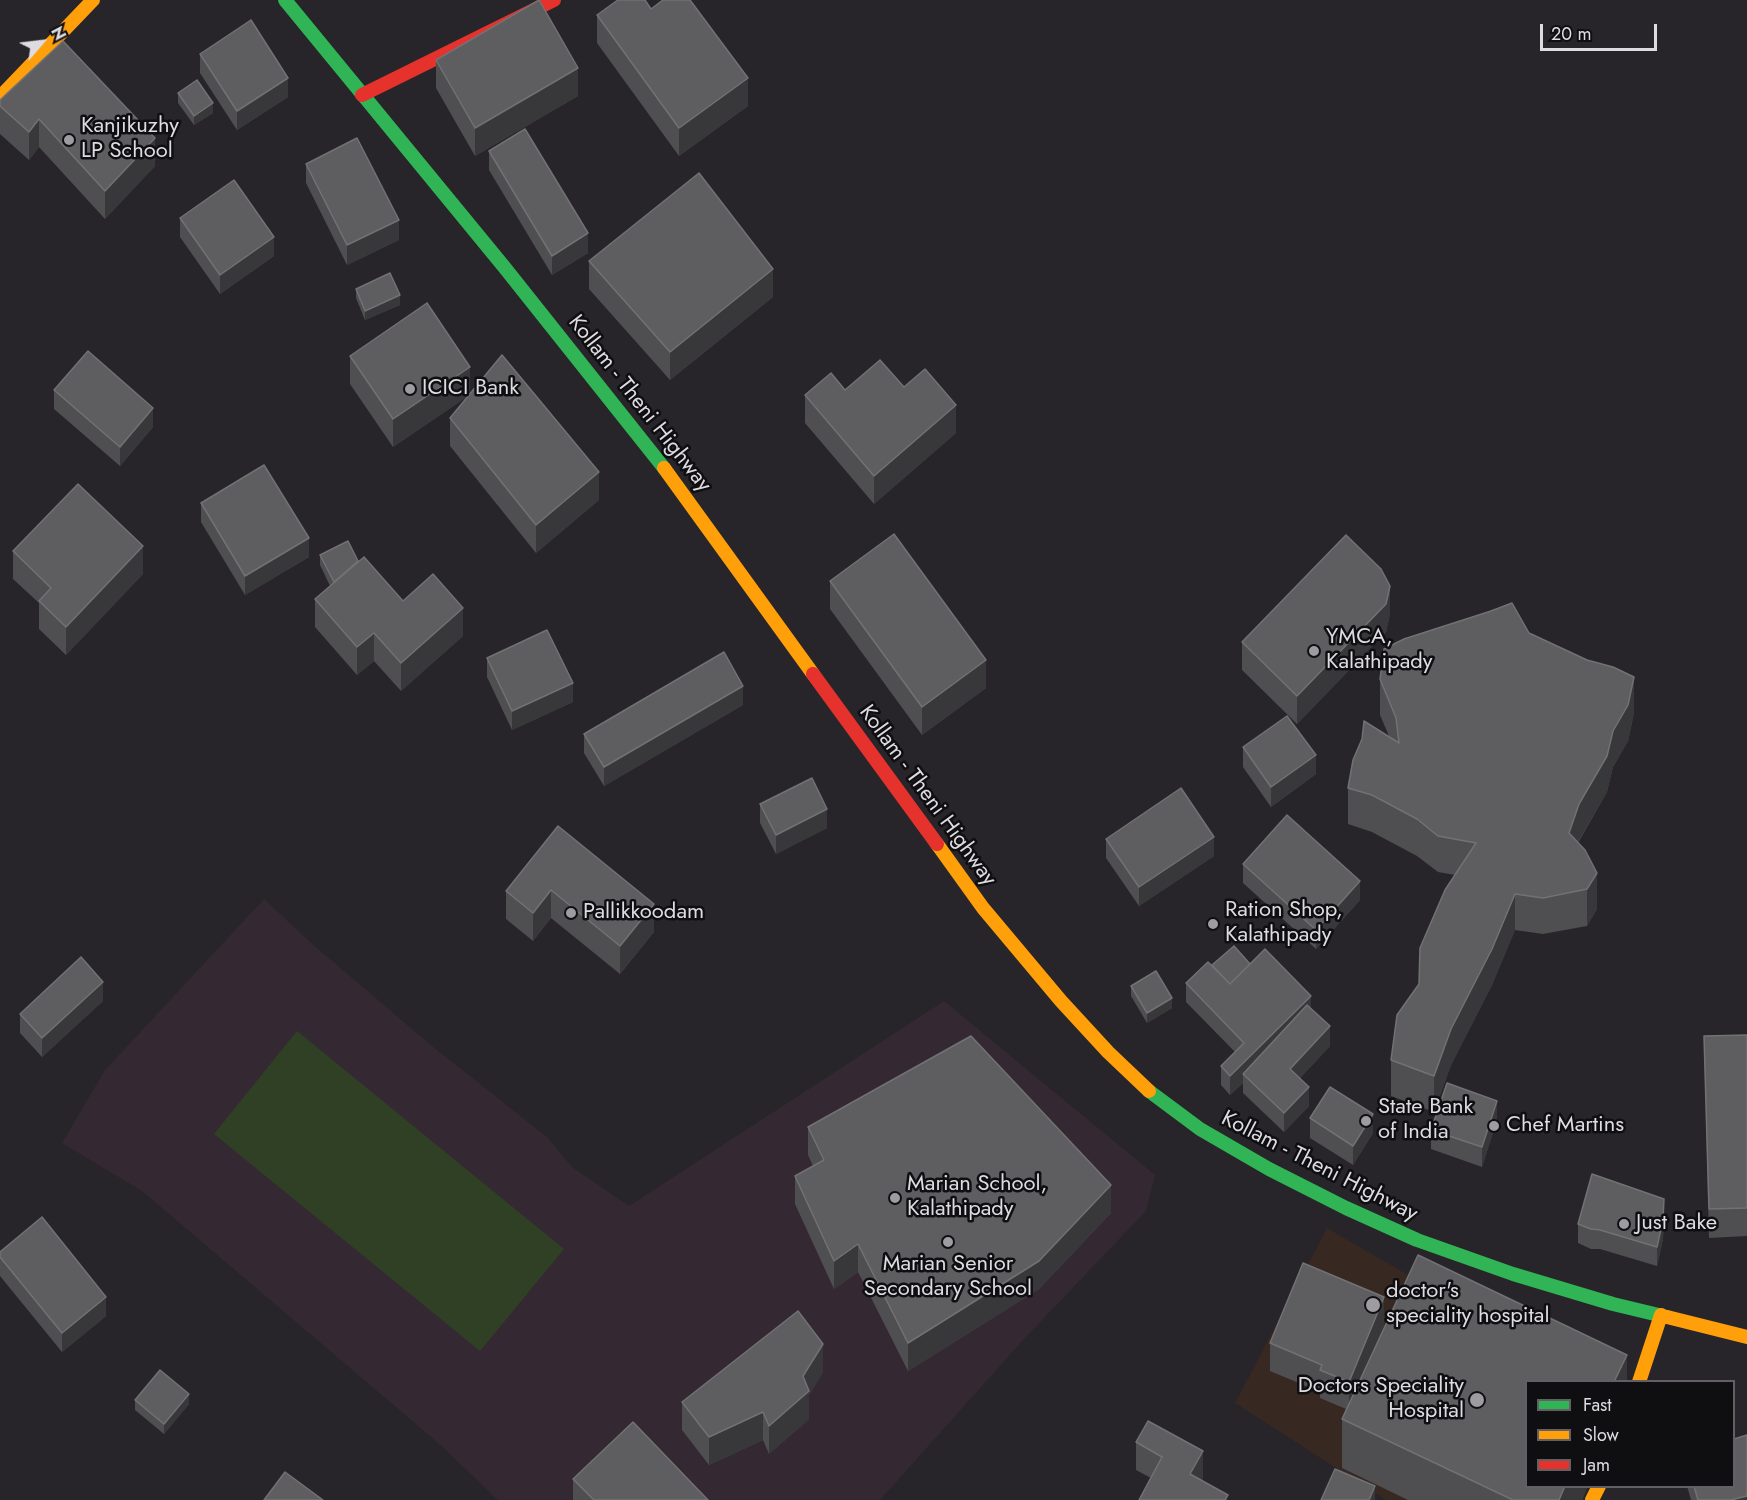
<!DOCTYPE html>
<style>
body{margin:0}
#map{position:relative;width:1747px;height:1500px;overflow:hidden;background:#272529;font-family:Jost,sans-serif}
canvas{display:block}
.legend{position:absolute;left:1525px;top:1380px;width:210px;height:108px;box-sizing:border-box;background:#0f0e11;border:2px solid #626064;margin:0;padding:8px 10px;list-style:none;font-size:18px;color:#dedce0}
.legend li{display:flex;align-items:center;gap:12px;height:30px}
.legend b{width:30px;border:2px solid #626064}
.north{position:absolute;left:12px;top:12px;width:60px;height:60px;-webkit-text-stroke:4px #0f0e11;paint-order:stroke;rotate:62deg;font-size:16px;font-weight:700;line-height:24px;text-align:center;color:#dedce0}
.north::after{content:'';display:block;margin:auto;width:21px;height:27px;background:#dedce0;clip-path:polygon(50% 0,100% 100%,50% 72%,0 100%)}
.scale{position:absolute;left:1540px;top:24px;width:117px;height:27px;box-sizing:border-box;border:3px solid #dedce0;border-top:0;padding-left:8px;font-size:18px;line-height:21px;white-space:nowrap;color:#dedce0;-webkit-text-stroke:4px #0f0e11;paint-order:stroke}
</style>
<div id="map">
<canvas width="1747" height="1500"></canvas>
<ul class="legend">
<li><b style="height:8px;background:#30b455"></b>Fast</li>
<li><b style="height:8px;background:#ff9f0a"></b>Slow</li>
<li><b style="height:8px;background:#e5322d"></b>Jam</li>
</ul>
<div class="north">N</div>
<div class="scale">20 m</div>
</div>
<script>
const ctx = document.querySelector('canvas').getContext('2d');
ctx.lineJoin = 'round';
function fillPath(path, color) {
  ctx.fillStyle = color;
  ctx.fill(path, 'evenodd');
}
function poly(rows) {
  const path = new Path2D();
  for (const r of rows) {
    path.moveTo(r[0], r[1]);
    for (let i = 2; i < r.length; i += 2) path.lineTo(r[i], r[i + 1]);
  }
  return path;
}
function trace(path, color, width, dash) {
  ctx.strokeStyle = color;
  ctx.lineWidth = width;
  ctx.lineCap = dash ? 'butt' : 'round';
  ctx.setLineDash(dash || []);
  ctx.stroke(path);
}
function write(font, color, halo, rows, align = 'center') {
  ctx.font = font + ' Jost,sans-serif';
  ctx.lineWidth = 5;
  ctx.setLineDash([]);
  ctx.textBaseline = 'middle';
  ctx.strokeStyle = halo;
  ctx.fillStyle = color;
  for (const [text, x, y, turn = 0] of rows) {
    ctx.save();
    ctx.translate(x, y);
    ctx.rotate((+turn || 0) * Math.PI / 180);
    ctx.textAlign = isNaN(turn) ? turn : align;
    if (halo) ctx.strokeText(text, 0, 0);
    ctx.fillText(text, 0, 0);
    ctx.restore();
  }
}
fillPath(poly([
 [264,899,310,942,432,1046,547,1137,572,1167,629,1206,944,1001,1155,1175,1146,1211,1025,1338,880,1500,498,1500,437,1442,142,1191,62,1143,105,1070]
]), '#342833');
fillPath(poly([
 [1327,1228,1591,1381,1526,1382,1526,1486,1589,1500,1386,1500,1235,1403]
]), '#372821');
fillPath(poly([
 [297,1031,564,1249,480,1351,214,1134]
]), '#304025');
trace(poly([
 [285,0,505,268,664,468],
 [1149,1091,1200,1129,1269,1169,1346,1208,1417,1240,1513,1274,1613,1304,1667,1317]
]), '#30b455', 14);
trace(poly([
 [0,97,93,0],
 [664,468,813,674],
 [937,844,983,908,1061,1001,1108,1052,1149,1091],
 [1667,1317,1747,1337],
 [1639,1382,1661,1315],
 [1592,1500,1599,1486]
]), '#ff9f0a', 14);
trace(poly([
 [362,95,554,0],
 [813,674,937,844]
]), '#e5322d', 14);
fillPath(poly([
 [651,9,748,106,679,156,597,43,597,15],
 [200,54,288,97,237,130,200,73],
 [436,60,578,96,475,156,436,88],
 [178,93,213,113,194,125,178,103],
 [0,100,155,166,105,219,39,147,29,160,0,134],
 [489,151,588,253,552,275,489,170],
 [306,164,399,240,347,265,306,183],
 [180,218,274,256,220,294,180,237],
 [589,261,773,297,670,380,589,289],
 [356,289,400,305,365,320,356,298],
 [350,356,470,394,599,500,536,553,450,446,450,418,468,396,393,447,350,384],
 [904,387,956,433,874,504,805,423,805,395,845,390],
 [54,390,153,427,120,466,54,409],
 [201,503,309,557,245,595,201,522],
 [13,551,143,574,66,655,39,629,39,603,13,579],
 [320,555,358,561,403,601,463,636,401,691,374,661,357,675,315,627,315,599,330,586,320,565],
 [830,581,986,688,922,735,830,609],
 [1390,614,1386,632,1297,724,1242,670,1242,642],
 [1529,633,1634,713,1628,741,1613,767,1607,792,1578,843,1597,909,1587,926,1543,934,1515,930,1492,985,1451,1065,1434,1112,1391,1096,1391,1060,1419,984,1455,875,1438,872,1417,856,1372,832,1348,824,1348,788,1389,736,1380,715,1380,679],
 [487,658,573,702,512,730,487,677],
 [743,705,604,786,584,753,584,734],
 [1243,747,1316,774,1271,807,1243,767],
 [760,804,827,828,776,854,760,823],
 [558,826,654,932,620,974,551,918,533,941,506,919,506,891],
 [1106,839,1214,856,1139,906,1106,858],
 [1243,864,1360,900,1316,949,1243,883],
 [1250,964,1311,1009,1330,1046,1300,1078,1309,1106,1284,1132,1243,1093,1243,1083,1230,1095,1221,1085,1221,1066,1235,1052,1186,1002,1186,983,1212,965],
 [1131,986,1172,1008,1147,1023,1131,996],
 [103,1001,42,1057,20,1033,20,1014],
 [1747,1035,1747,1236,1709,1238,1704,1036],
 [1310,1118,1373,1133,1353,1165,1310,1138],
 [1497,1120,1482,1167,1431,1149,1431,1130],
 [808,1127,1111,1213,1039,1289,908,1371,858,1272,834,1289,795,1204,795,1176,813,1166,808,1155],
 [1664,1218,1663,1239,1657,1266,1600,1249,1591,1249,1578,1243,1578,1224],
 [0,1252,106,1316,62,1352,0,1276],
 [1384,1325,1372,1354,1627,1382,1582,1500,1408,1500,1342,1468,1342,1419,1346,1409,1320,1398,1320,1392,1270,1371,1270,1343],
 [823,1372,809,1395,809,1419,769,1454,763,1440,709,1465,682,1430,682,1402],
 [135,1400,189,1404,164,1434,135,1410],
 [1136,1442,1203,1479,1202,1480,1228,1500,1151,1478,1136,1470],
 [573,1479,708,1500,573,1500],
 [1687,1486,1734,1486,1747,1500,1691,1500]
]), '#4f4e51');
fillPath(poly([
 [578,68,578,96,475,156,475,128],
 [288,78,288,97,237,130,237,111],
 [748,78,748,106,679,156,679,128],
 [213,103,213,113,194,125,194,116],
 [39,119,39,147,29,160,29,132],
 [155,138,155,166,105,219,105,191],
 [399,220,399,240,347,265,347,245],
 [588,233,588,253,552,275,552,256],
 [274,237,274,256,220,294,220,275],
 [773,269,773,297,670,380,670,352],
 [400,295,400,305,365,320,365,311],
 [470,367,470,395,393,447,393,419],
 [956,405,956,433,874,504,874,476],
 [153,408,153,427,120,466,120,447],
 [599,472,599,500,536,553,536,525],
 [309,538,309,557,245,595,245,576],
 [143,546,143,574,66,655,66,627],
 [1390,586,1390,614,1386,632,1297,724,1297,696],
 [463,608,463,636,401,691,401,663],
 [374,633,374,661,357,675,357,647],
 [986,660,986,688,922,735,922,707],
 [1634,677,1634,713,1628,741,1613,767,1607,792,1579,840,1569,869,1569,833,1579,804,1613,731],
 [573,683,573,702,512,730,512,711],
 [743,686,743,705,604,786,604,767],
 [1316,755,1316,774,1271,807,1271,787],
 [827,809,827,828,776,854,776,835],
 [1214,837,1214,856,1139,906,1139,887],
 [1597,873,1597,909,1587,926,1587,889],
 [1360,881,1360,900,1316,949,1316,930],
 [551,890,551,918,533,941,533,913],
 [1515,894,1515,930,1492,985,1451,1065,1434,1112,1434,1076,1451,1029],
 [654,904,654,932,620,974,620,946],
 [103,982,103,1001,42,1057,42,1038],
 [1311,996,1311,1015,1243,1074,1243,1083,1230,1095,1230,1076],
 [1172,998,1172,1008,1147,1023,1147,1013],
 [1330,1026,1330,1046,1290,1088,1290,1069],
 [1309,1087,1309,1106,1284,1132,1284,1113],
 [1497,1101,1497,1120,1482,1167,1482,1147],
 [1373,1114,1373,1133,1353,1165,1353,1146],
 [1111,1185,1111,1213,1039,1289,908,1371,908,1343],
 [1664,1199,1663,1239,1657,1266,1657,1247],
 [858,1244,858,1272,834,1289,834,1261],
 [106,1297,106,1316,62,1352,62,1333],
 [1384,1297,1384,1325,1349,1410,1349,1382],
 [823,1344,823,1372,809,1395,809,1419,769,1454,769,1426,803,1376],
 [1627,1355,1627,1382,1614,1382],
 [189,1394,189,1404,164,1434,164,1424],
 [763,1412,763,1440,709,1465,709,1437],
 [1203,1451,1203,1479,1191,1500,1190,1474],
 [1375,1486,1375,1500,1369,1500],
 [1565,1486,1588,1486,1582,1500,1559,1500],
 [1747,1496,1747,1500,1731,1500]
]), '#38373a');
const building = poly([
 [539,0,578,68,475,128,436,60,539,0],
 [618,0,645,0,651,9,663,0,690,0,748,78,679,128,597,15,618,0],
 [251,20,288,78,237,111,200,54,251,20],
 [63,41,155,138,105,191,39,119,29,132,0,106,0,100,63,41],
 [197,80,213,103,194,116,178,93,197,80],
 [525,129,588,233,552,256,489,151,525,129],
 [357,138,399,220,347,245,306,164,357,138],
 [699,173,773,269,670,352,589,261,699,173],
 [234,180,274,237,220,275,180,218,234,180],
 [390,273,400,295,365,311,356,289,390,273],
 [427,303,470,367,393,419,350,356,427,303],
 [88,351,153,408,120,447,54,390,88,351],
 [502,355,599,472,536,525,450,418,502,355],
 [880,360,904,387,925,369,956,405,874,476,805,395,831,373,845,390,880,360],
 [264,465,309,538,245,576,201,503,264,465],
 [78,484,143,546,66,627,39,601,51,588,13,551,78,484],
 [894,534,986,660,922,707,830,581,894,534],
 [1346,535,1381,569,1390,586,1386,604,1297,696,1242,642,1346,535],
 [348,541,358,561,334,582,320,555,348,541],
 [364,557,403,601,433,574,463,608,401,663,374,633,357,647,315,599,364,557],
 [1512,603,1529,633,1587,660,1613,667,1634,677,1628,705,1613,731,1607,756,1579,804,1569,833,1585,850,1597,873,1587,889,1543,898,1515,894,1492,949,1451,1029,1434,1076,1391,1060,1397,1015,1419,984,1420,948,1445,890,1476,843,1438,836,1417,819,1372,795,1348,788,1353,760,1362,739,1364,721,1399,743,1396,718,1380,679,1384,649,1404,639,1491,611,1512,603],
 [547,630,573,683,512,711,487,658,547,630],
 [724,652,743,686,604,767,584,734,724,652],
 [1287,716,1316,755,1271,787,1243,747,1287,716],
 [812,778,827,809,776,835,760,804,812,778],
 [1181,788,1214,837,1139,887,1106,839,1181,788],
 [1287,815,1360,881,1316,930,1243,864,1287,815],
 [558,826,654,904,620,946,551,890,533,913,506,891,558,826],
 [1234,946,1250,964,1230,984,1212,965,1234,946],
 [1265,949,1311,996,1230,1076,1221,1066,1244,1043,1186,983,1208,962,1230,984,1265,949],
 [81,957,103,982,42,1038,20,1014,81,957],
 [1156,971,1172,998,1147,1013,1131,986,1156,971],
 [1307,1005,1330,1026,1290,1069,1309,1087,1284,1113,1243,1074,1307,1005],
 [1747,1035,1747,1208,1709,1209,1704,1036,1747,1035],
 [971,1036,1111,1185,1039,1261,908,1343,858,1244,834,1261,795,1176,824,1160,808,1127,971,1036],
 [1447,1083,1497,1101,1482,1147,1431,1130,1447,1083],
 [1330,1087,1373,1114,1353,1146,1310,1118,1330,1087],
 [1592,1174,1664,1199,1663,1220,1657,1247,1600,1230,1591,1229,1578,1224,1592,1174],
 [42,1217,106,1297,62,1333,0,1257,0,1252,42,1217],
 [1418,1255,1627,1355,1614,1382,1527,1382,1527,1486,1565,1486,1559,1500,1513,1500,1342,1419,1418,1255],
 [1303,1263,1384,1297,1349,1382,1320,1370,1322,1365,1270,1343,1303,1263],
 [798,1311,823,1344,803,1376,809,1391,769,1426,763,1412,709,1437,682,1402,798,1311],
 [160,1370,189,1394,164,1424,135,1400,160,1370],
 [1148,1421,1203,1451,1190,1474,1228,1495,1225,1500,1139,1500,1162,1457,1136,1442,1148,1421],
 [633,1422,708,1500,594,1500,573,1479,633,1422],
 [1747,1435,1747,1496,1731,1500,1698,1500,1694,1486,1734,1486,1734,1439,1747,1435],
 [1335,1469,1375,1486,1369,1500,1321,1500,1335,1469],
 [285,1472,323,1500,264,1500,285,1472]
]);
fillPath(building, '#5e5d60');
trace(building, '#727174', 1.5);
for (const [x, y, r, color] of [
 [69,140,6,"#9e9ca0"],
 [410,389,6,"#9e9ca0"],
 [1314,651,6,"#9e9ca0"],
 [571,913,6,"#9e9ca0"],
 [1213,924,6,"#9e9ca0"],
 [1366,1121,6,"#9e9ca0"],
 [1494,1126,6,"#9e9ca0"],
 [895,1198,6,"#9e9ca0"],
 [1624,1224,6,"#9e9ca0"],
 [948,1242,6,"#9e9ca0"],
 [1373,1305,8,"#9e9ca0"],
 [1477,1400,8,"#9e9ca0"]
]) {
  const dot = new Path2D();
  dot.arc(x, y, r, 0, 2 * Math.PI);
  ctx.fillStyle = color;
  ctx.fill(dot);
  trace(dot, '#0f0e11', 2);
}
write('22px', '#dedce0', '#0f0e11', [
 ["Kanjikuzhy",81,127],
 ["LP School",81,152],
 ["ICICI Bank",422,389],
 ["YMCA,",1326,638],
 ["Kalathipady",1326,663],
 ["Ration Shop,",1225,911],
 ["Kalathipady",1225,936],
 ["Pallikkoodam",583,913],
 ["State Bank",1378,1108],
 ["of India",1378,1133],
 ["Chef Martins",1506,1126],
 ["Marian School,",907,1185],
 ["Kalathipady",907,1210],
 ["Just Bake",1636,1224],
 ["Marian Senior",948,1265,"center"],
 ["Secondary School",948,1290,"center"],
 ["doctor's",1386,1292],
 ["speciality hospital",1386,1317],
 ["Doctors Speciality",1464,1387,"right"],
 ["Hospital",1464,1412,"right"]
], 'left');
write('22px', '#dedce0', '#0f0e11', [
 ["Kollam - Theni Highway",639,404,52],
 ["Kollam - Theni Highway",927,796,54],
 ["Kollam - Theni Highway",1319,1167,27]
]);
</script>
